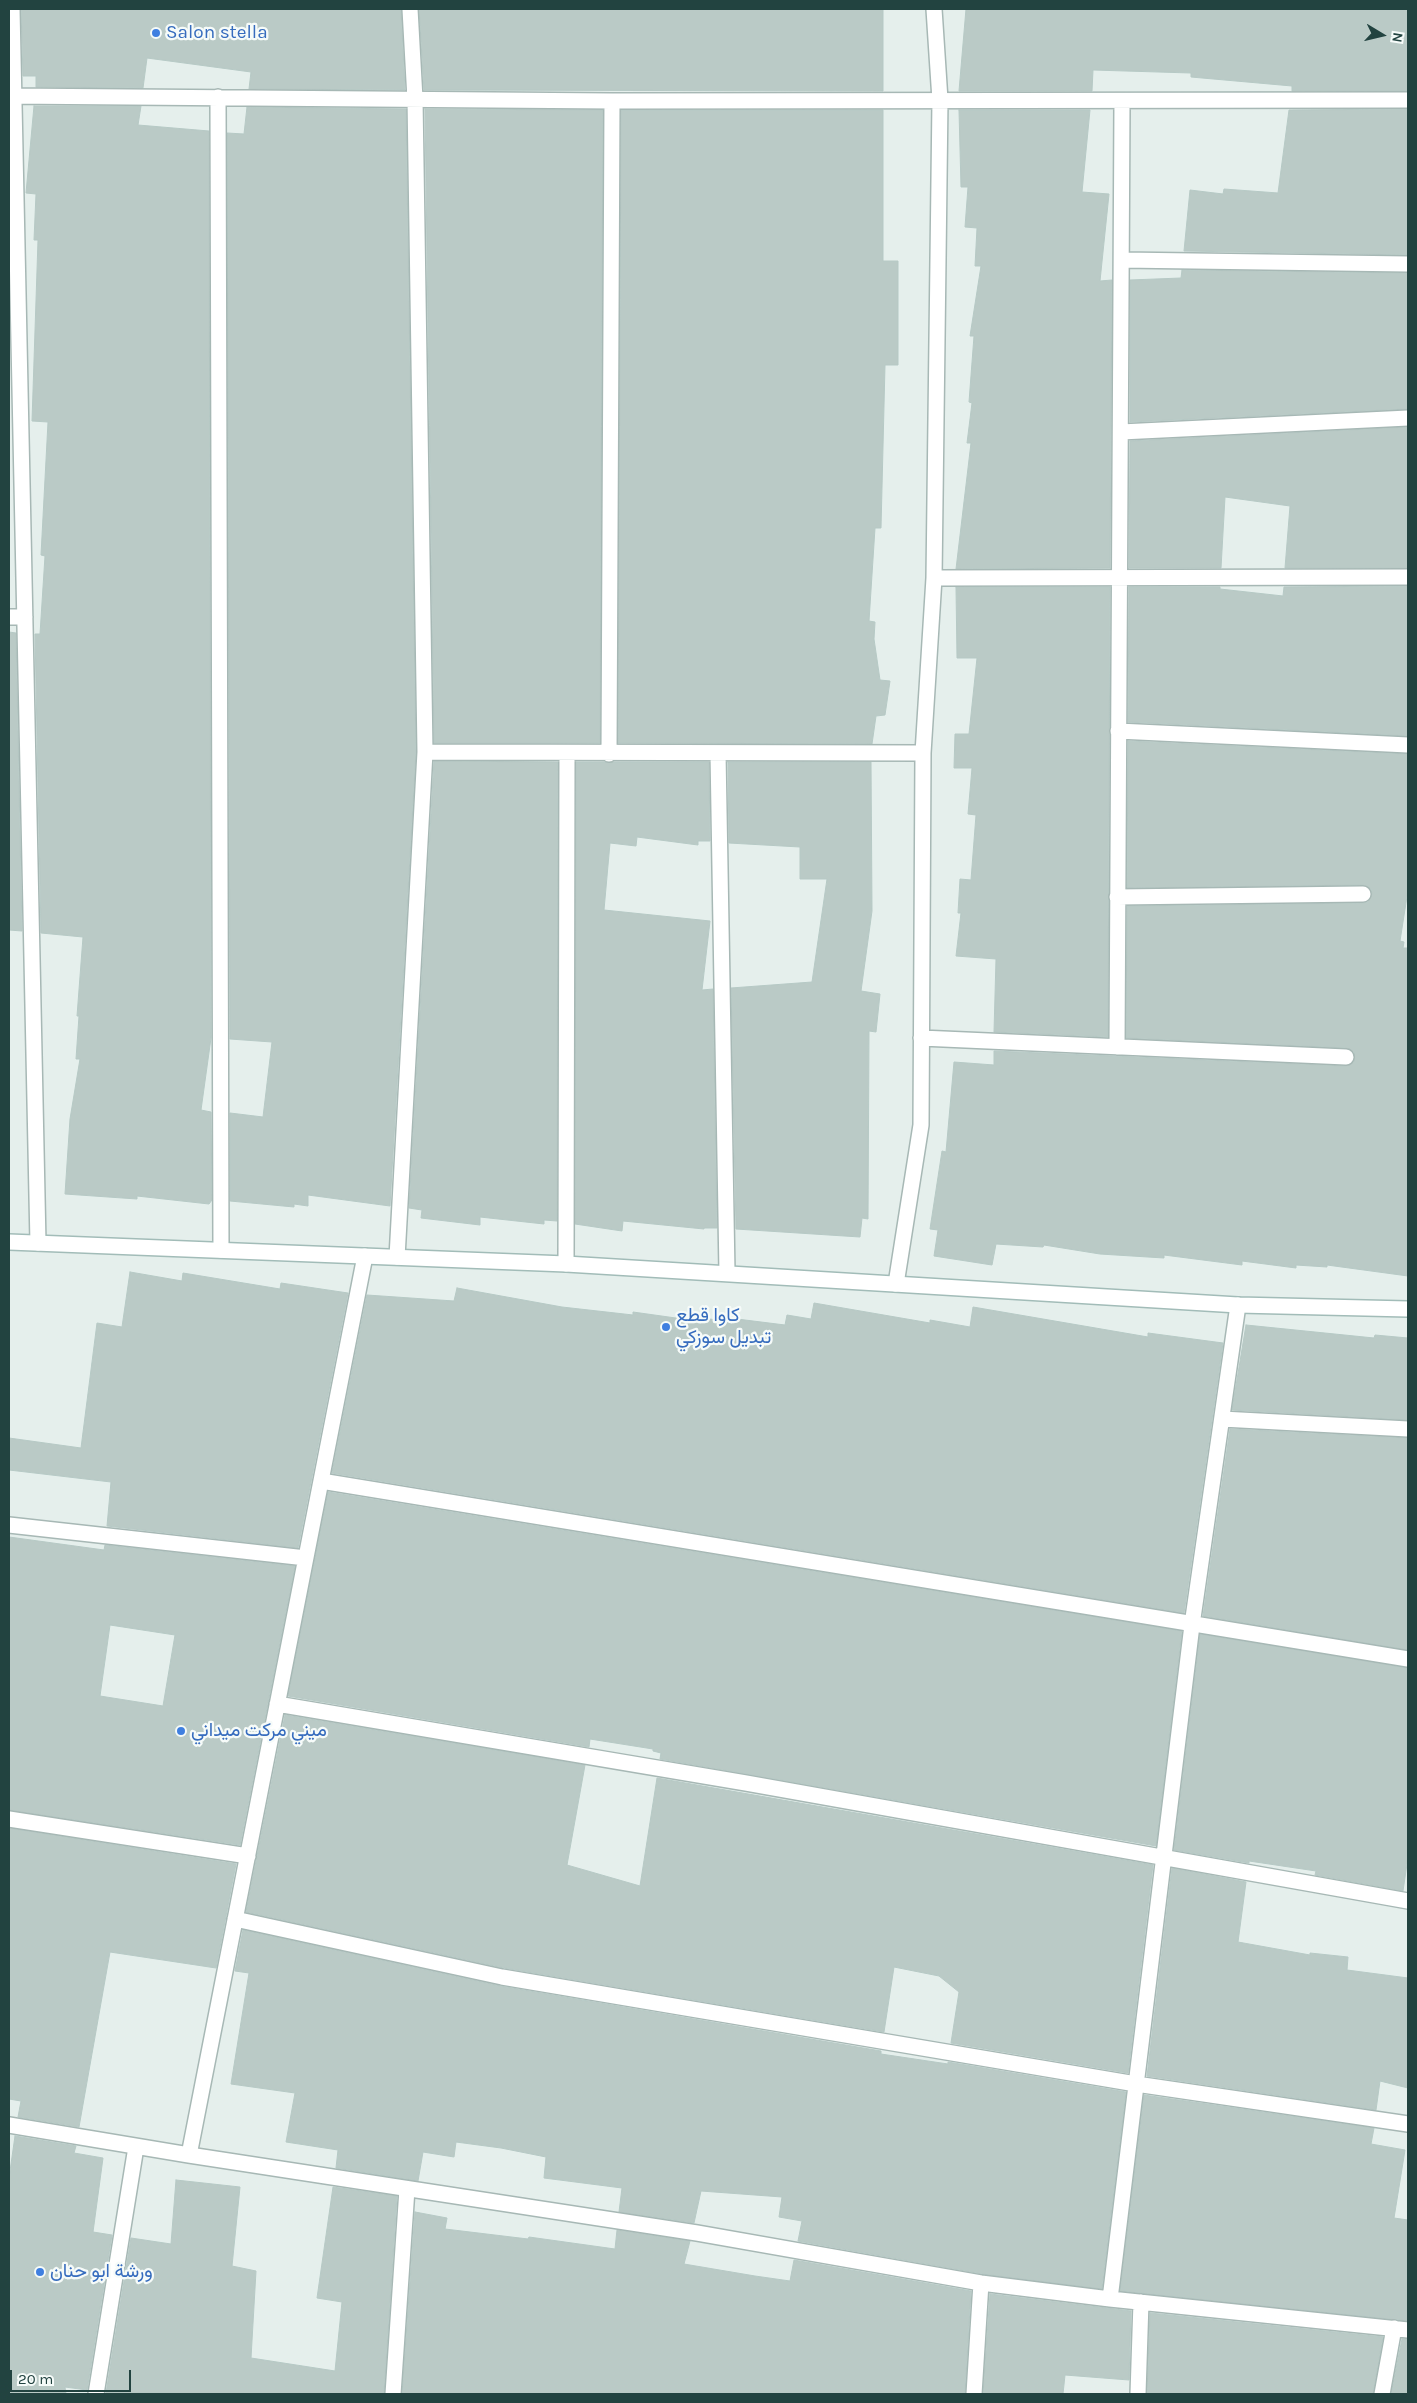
<!DOCTYPE html>
<meta charset="utf-8">
<style>
body{margin:0}
#map{position:relative;width:1417px;height:2403px;overflow:hidden;background:#e5efec;font-family:Karla,sans-serif}
canvas{display:block}
.frame{position:absolute;inset:0;border:10px solid #224340;pointer-events:none}
.north{position:absolute;left:1357px;top:10px;width:50px;height:50px;-webkit-text-stroke:4px #f6fbf9;paint-order:stroke;rotate:99deg;font-size:14px;font-weight:700;line-height:20px;text-align:center;color:#224340}
.north::after{content:'';display:block;margin:auto;width:18px;height:22px;background:#224340;clip-path:polygon(50% 0,100% 100%,50% 72%,0 100%)}
.scale{position:absolute;left:10px;top:2370px;width:121px;height:22px;box-sizing:border-box;border:2px solid #224340;border-top:0;padding-left:6px;font-size:15px;line-height:18px;white-space:nowrap;color:#224340;-webkit-text-stroke:4px #f6fbf9;paint-order:stroke}
</style>
<div id="map">
<canvas width="1417" height="2403"></canvas>
<div class="frame"></div>
<div class="north">N</div>
<div class="scale">20 m</div>
</div>
<script>
const ctx = document.querySelector('canvas').getContext('2d');
ctx.lineJoin = 'round';
function fillPath(path, color) {
  ctx.fillStyle = color;
  ctx.fill(path, 'evenodd');
}
function poly(rows) {
  const path = new Path2D();
  for (const r of rows) {
    path.moveTo(r[0], r[1]);
    for (let i = 2; i < r.length; i += 2) path.lineTo(r[i], r[i + 1]);
  }
  return path;
}
function trace(path, color, width, dash) {
  ctx.strokeStyle = color;
  ctx.lineWidth = width;
  ctx.lineCap = dash ? 'butt' : 'round';
  ctx.setLineDash(dash || []);
  ctx.stroke(path);
}
function write(font, color, halo, rows, align = 'center') {
  ctx.font = font + ' Karla,Vazirmatn,sans-serif';
  ctx.lineWidth = 4.5;
  ctx.setLineDash([]);
  ctx.textBaseline = 'middle';
  ctx.strokeStyle = halo;
  ctx.fillStyle = color;
  for (const [text, x, y, turn = 0] of rows) {
    ctx.save();
    ctx.translate(x, y);
    ctx.rotate((+turn || 0) * Math.PI / 180);
    ctx.textAlign = isNaN(turn) ? turn : align;
    if (halo) ctx.strokeText(text, 0, 0);
    ctx.fillText(text, 0, 0);
    ctx.restore();
  }
}
const building = poly([
 [21,9,401,9,405,90,249,89,251,72,147,58,143,88,36,87,36,76,23,76,21,9],
 [419,9,883,9,883,91,424,90,419,9],
 [966,9,1408,9,1408,91,1292,91,1292,86,1191,77,1191,73,1093,70,1092,91,959,91,966,9],
 [34,106,141,106,138,125,209,131,211,1038,201,1110,211,1112,212,1200,209,1204,137,1196,137,1199,65,1194,70,1119,80,1059,76,1059,79,1016,77,1016,83,937,41,933,35,634,40,634,45,556,41,555,48,422,32,421,38,240,34,240,36,194,26,193,34,106],
 [247,107,406,109,416,752,390,1206,308,1195,308,1206,294,1204,294,1207,230,1201,230,1113,263,1117,272,1042,230,1039,227,133,244,134,247,107],
 [425,109,603,110,600,743,434,743,425,109],
 [1408,109,1408,255,1184,251,1190,190,1223,194,1224,189,1278,193,1289,110,1408,109],
 [621,110,883,110,883,261,898,261,898,365,885,365,881,528,875,528,869,621,875,622,874,639,880,680,890,681,885,715,876,716,872,744,618,743,621,110],
 [959,110,1090,110,1082,192,1109,194,1100,281,1112,280,1110,568,956,569,971,443,967,443,972,403,969,402,974,336,970,336,981,266,975,266,977,228,965,227,968,187,961,187,959,110],
 [1182,270,1408,273,1408,409,1130,422,1130,280,1181,278,1182,270],
 [1408,427,1408,568,1285,568,1290,506,1225,497,1221,568,1129,568,1130,441,1408,427],
 [1408,586,1408,736,1128,722,1129,587,1220,587,1220,589,1283,596,1284,587,1408,586],
 [956,587,1110,587,1108,1037,994,1032,996,959,956,956,961,913,958,913,960,879,971,880,976,815,968,814,972,768,954,768,955,734,969,734,977,658,957,658,956,587],
 [9,632,16,633,22,931,9,930,9,632],
 [1128,741,1408,754,1408,890,1400,941,1404,942,1403,948,1408,948,1408,1276,1327,1265,1327,1267,1296,1265,1296,1268,1242,1261,1242,1265,1164,1255,1164,1258,1100,1254,1044,1245,1043,1247,996,1244,992,1265,934,1256,938,1230,930,1229,942,1151,946,1152,954,1062,994,1065,994,1051,1346,1066,1354,1062,1354,1052,1346,1048,1126,1038,1127,906,1363,903,1368,902,1372,894,1371,889,1363,885,1127,888,1128,741],
 [434,761,558,762,557,1221,544,1220,544,1224,480,1217,480,1225,421,1218,422,1210,409,1208,434,761],
 [576,762,709,762,710,841,698,841,698,845,637,837,636,846,610,843,604,910,710,921,702,990,713,989,717,1228,704,1228,704,1229,623,1221,622,1231,575,1224,576,762],
 [728,762,871,762,872,911,861,991,880,994,876,1032,869,1031,868,1219,862,1218,860,1237,736,1229,731,988,812,982,827,879,800,879,800,847,729,843,728,762],
 [130,1272,182,1281,183,1273,280,1289,281,1283,348,1293,298,1548,107,1526,111,1482,9,1470,9,1438,81,1448,97,1323,122,1327,130,1272],
 [457,1288,562,1307,633,1315,633,1312,690,1320,691,1316,729,1322,729,1318,785,1325,787,1315,811,1319,814,1303,930,1323,930,1320,970,1327,973,1307,1148,1337,1148,1333,1223,1343,1184,1613,332,1473,367,1295,454,1301,457,1288],
 [1246,1325,1374,1338,1375,1335,1408,1338,1408,1420,1232,1410,1246,1325],
 [1230,1429,1408,1438,1408,1650,1203,1616,1230,1429],
 [328,1492,1182,1631,1156,1846,660,1759,661,1753,653,1751,653,1749,590,1739,589,1747,288,1696,328,1492],
 [9,1537,104,1550,105,1545,295,1566,240,1845,9,1810,9,1537],
 [110,1625,175,1635,163,1706,100,1696,110,1625],
 [1200,1634,1408,1668,1408,1857,1403,1891,1315,1875,1316,1871,1249,1861,1249,1863,1174,1850,1200,1634],
 [285,1715,585,1765,567,1865,640,1886,657,1778,1153,1865,1128,2073,951,2043,959,1992,939,1976,894,1967,884,2032,504,1968,246,1912,285,1715],
 [9,1828,236,1864,216,1968,110,1952,79,2127,18,2117,21,2101,9,2099,9,1828],
 [1172,1868,1246,1882,1238,1942,1310,1955,1310,1953,1348,1957,1347,1970,1408,1978,1408,2088,1380,2081,1376,2110,1147,2076,1172,1868],
 [243,1930,500,1986,881,2051,881,2054,948,2064,948,2062,1126,2092,1102,2289,982,2274,798,2241,802,2221,779,2217,782,2197,701,2191,694,2223,619,2212,622,2188,544,2178,546,2157,501,2148,456,2142,454,2157,423,2152,418,2181,336,2168,338,2150,286,2142,295,2093,231,2084,249,1973,235,1971,243,1930],
 [1144,2095,1374,2128,1371,2144,1405,2150,1394,2218,1408,2220,1408,2321,1120,2291,1144,2095],
 [15,2136,76,2146,74,2153,103,2158,93,2232,112,2235,87,2390,65,2387,66,2394,9,2394,9,2178,15,2136],
 [176,2180,240,2187,232,2266,256,2271,251,2358,335,2371,342,2302,317,2298,333,2187,397,2196,384,2394,106,2393,131,2238,171,2244,176,2180],
 [415,2212,447,2218,445,2229,528,2239,529,2237,615,2249,617,2230,690,2241,684,2264,755,2276,790,2281,794,2260,971,2291,965,2394,402,2394,415,2212],
 [990,2294,1131,2311,1129,2380,1065,2375,1063,2394,983,2394,990,2294],
 [1150,2313,1383,2337,1373,2394,1147,2394,1150,2313],
 [1402,2339,1408,2339,1408,2394,1391,2394,1402,2339]
]);
fillPath(building, '#bacac6');
trace(building, '#b6c9c5', 1);
const street = poly([
 [12,9,38,1243],
 [9,96,612,101,1408,100],
 [218,97,221,1250],
 [1122,260,1408,264],
 [1121,432,1408,418],
 [934,578,1408,577],
 [9,617,25,617],
 [1118,731,1408,745],
 [425,752,923,753],
 [718,753,727,1273],
 [609,754,612,101],
 [1117,897,1363,894],
 [921,1038,1346,1057],
 [1117,1047,1122,102],
 [397,1257,425,752,415,99,410,9],
 [566,1264,567,753],
 [896,1284,921,1125,923,753,934,578,940,100,934,9],
 [1222,1419,1408,1429],
 [321,1481,1408,1659],
 [9,1525,306,1558],
 [277,1704,746,1783,1408,1901],
 [9,1819,248,1856],
 [235,1919,502,1977,1136,2084,1408,2124],
 [9,2125,189,2155,697,2233,981,2283,1110,2299,1408,2330],
 [189,2155,365,1256],
 [1110,2299,1192,1625,1238,1305],
 [96,2394,136,2147],
 [393,2394,407,2189],
 [974,2394,981,2283],
 [1138,2394,1141,2302],
 [1382,2394,1394,2328]
]);
const secondary = poly([
 [9,1242,566,1264,1238,1305,1408,1309]
]);
trace(street, '#a7b8b5', 18);
trace(secondary, '#a2bcb8', 18);
trace(street, '#fff', 15);
trace(secondary, '#fff', 15);
for (const [x, y, r, color] of [
 [156,33,5,"#3f7fe0"],
 [666,1327,5,"#3f7fe0"],
 [181,1731,5,"#3f7fe0"],
 [40,2272,5,"#3f7fe0"]
]) {
  const dot = new Path2D();
  dot.arc(x, y, r, 0, 2 * Math.PI);
  ctx.fillStyle = color;
  ctx.fill(dot);
  trace(dot, '#f6fbf9', 2);
}
write('19px', '#366cbe', '#f6fbf9', [
 ["Salon stella",166,33],
 ["كاوا قطع",676,1316],
 ["تبديل سوزكي",676,1338],
 ["ميني مركت ميداني",191,1731],
 ["ورشة ابو حنان",50,2272]
], 'left');
</script>
